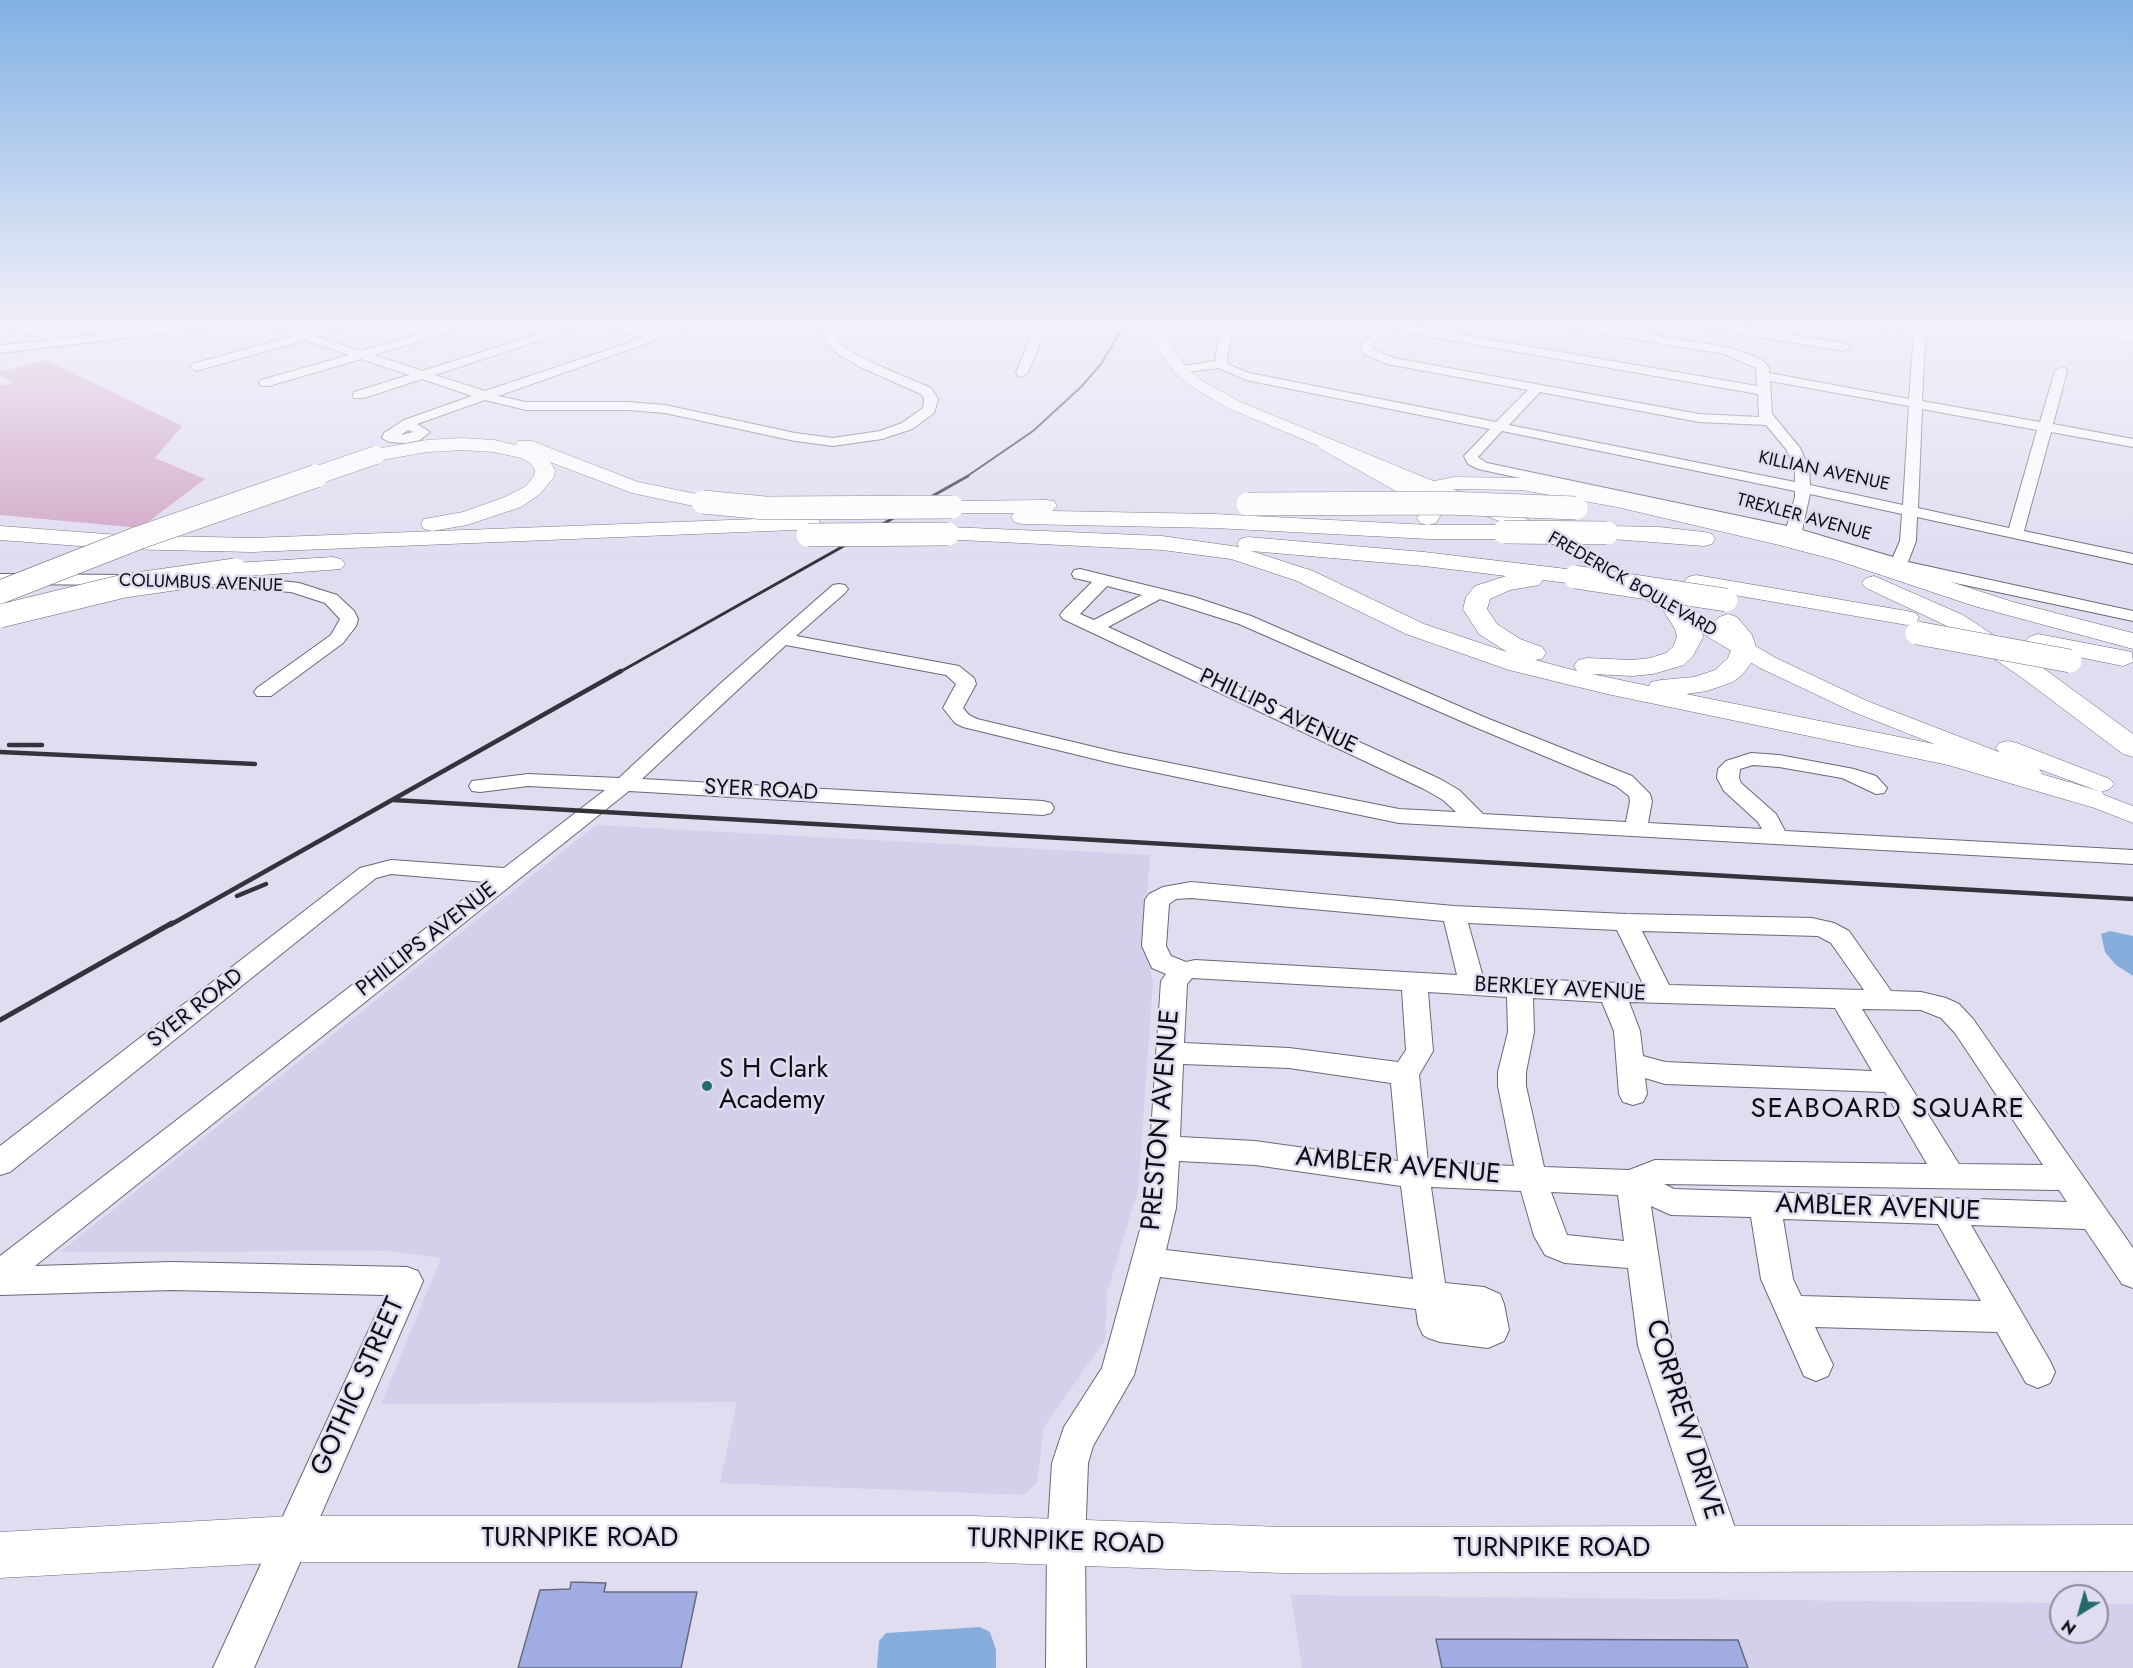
<!DOCTYPE html>
<style>
body{margin:0}
#map{position:relative;width:2133px;height:1668px;overflow:hidden;background:#e1ddf1;font-family:Jost,sans-serif}
canvas{display:block}
.north{position:absolute;left:2049px;top:1584px;width:60px;height:60px;box-sizing:border-box;background:#e1ddf1;border:2px solid #8d8a99;border-radius:50%;rotate:217deg;font-size:16px;font-weight:700;line-height:24px;text-align:center;color:#0f0d14}
.north::after{content:'';display:block;margin:auto;width:21px;height:27px;background:#226d6c;clip-path:polygon(50% 0,100% 100%,50% 72%,0 100%)}
</style>
<div id="map">
<canvas width="2133" height="1668"></canvas>
<div class="north">N</div>
</div>
<script>
const ctx = document.querySelector('canvas').getContext('2d');
ctx.lineJoin = 'round';
function fillPath(path, color) {
  ctx.fillStyle = color;
  ctx.fill(path, 'evenodd');
}
function poly(rows) {
  const path = new Path2D();
  for (const r of rows) {
    path.moveTo(r[0], r[1]);
    for (let i = 2; i < r.length; i += 2) path.lineTo(r[i], r[i + 1]);
  }
  return path;
}
function trace(path, color, width, dash) {
  ctx.strokeStyle = color;
  ctx.lineWidth = width;
  ctx.lineCap = dash ? 'butt' : 'round';
  ctx.setLineDash(dash || []);
  ctx.stroke(path);
}
function write(font, color, halo, rows, align = 'center') {
  ctx.font = font + ' Jost,sans-serif';
  ctx.lineWidth = 5;
  ctx.setLineDash([]);
  ctx.textBaseline = 'middle';
  ctx.strokeStyle = halo;
  ctx.fillStyle = color;
  for (const [text, x, y, turn = 0] of rows) {
    ctx.save();
    ctx.translate(x, y);
    ctx.rotate((+turn || 0) * Math.PI / 180);
    ctx.textAlign = isNaN(turn) ? turn : align;
    if (halo) ctx.strokeText(text, 0, 0);
    ctx.fillText(text, 0, 0);
    ctx.restore();
  }
}
fillPath(poly([
 [596,825,1150,855,1143,940,1153,981,1138,1190,1107,1293,1105,1340,1044,1427,1037,1482,1024,1495,720,1483,737,1402,381,1404,441,1258,388,1251,60,1252],
 [1291,1595,2061,1603,2061,1632,2097,1632,2097,1604,2133,1604,2133,1668,1302,1668]
]), '#d4cfea');
fillPath(poly([
 [46,360,182,426,155,458,205,479,140,528,0,515,0,386,14,383,0,376,0,371]
]), '#d1a6c7');
fillPath(poly([
 [2110,931,2133,936,2133,976,2116,965,2105,952,2101,934],
 [980,1627,990,1632,996,1650,996,1668,877,1668,879,1641,886,1633]
]), '#87addc');
const building = poly([
 [571,1582,606,1583,604,1592,697,1592,681,1668,518,1668,540,1590,570,1589,571,1582],
 [1436,1639,1738,1640,1748,1668,1442,1668,1436,1639]
]);
fillPath(building, '#a0ace2');
trace(building, '#676b7c', 1.5);
const minor = poly([
 [0,325,20,325,59,335,60,339,177,325,215,325,209,328,0,353,0,345,51,340,0,327,0,325],
 [264,325,282,325,305,333,332,325,352,325,317,337,361,351,451,325,470,325,374,355,422,371,567,325,586,325,435,375,485,391,643,338,601,325,621,325,654,334,681,325,699,325,498,396,526,402,628,402,665,405,795,433,833,438,880,431,902,423,923,408,924,399,921,394,860,367,839,355,825,340,820,325,832,325,836,339,847,349,868,361,931,388,938,399,934,413,912,429,882,439,833,446,795,441,665,413,628,410,526,410,485,400,417,424,430,432,420,440,406,443,389,442,382,438,384,433,404,420,472,396,422,379,364,398,354,398,353,395,354,392,409,375,361,359,269,386,261,386,259,383,261,380,349,355,305,340,196,371,190,367,192,364,293,336,264,325],
 [408,430,413,432,401,435,408,430],
 [1035,325,1047,325,1028,373,1022,377,1018,376,1016,373,1035,325],
 [1221,325,1233,325,1227,360,1229,365,1249,373,1496,422,1528,390,1387,364,1364,354,1360,345,1364,340,1381,328,1377,325,1404,325,1757,386,1756,368,1724,354,1569,328,1563,325,1591,325,1726,347,1754,356,1764,362,1769,368,1769,373,1909,399,1914,333,1881,328,1875,325,1926,325,1922,401,2040,422,2055,371,2061,367,2065,368,2067,371,2053,424,2133,439,2133,447,2051,432,2024,531,2133,554,2133,564,1917,517,1916,541,1908,562,2133,611,2133,621,1918,575,1789,536,1478,469,1468,464,1464,456,1490,429,1246,380,1219,368,1176,373,1174,370,1176,367,1215,361,1221,325],
 [1393,330,1758,394,1759,417,1699,414,1394,358,1373,349,1372,344,1393,330],
 [1770,381,1909,406,1903,505,1810,485,1809,468,1800,448,1772,414,1770,381],
 [1540,392,1699,422,1766,425,1786,449,1795,468,1795,482,1509,425,1540,392],
 [1922,409,2037,430,2009,528,1918,508,1922,409],
 [1502,431,1795,491,1795,497,1787,526,1487,463,1479,458,1478,457,1502,431],
 [1810,494,1902,514,1900,541,1893,557,1802,530,1810,494],
 [1698,325,1728,325,1844,343,1850,347,1844,351,1704,328,1698,325],
 [1080,569,1194,597,1251,616,1484,717,1632,776,1650,794,1652,801,1648,823,1762,829,1758,822,1724,791,1717,778,1718,769,1726,761,1751,753,1779,755,1854,769,1876,776,1887,788,1884,793,1876,794,1842,778,1779,767,1753,765,1740,769,1739,778,1741,783,1776,814,1785,831,2133,850,2133,864,1399,823,1115,764,963,727,955,723,943,708,956,684,946,675,786,645,642,779,1043,801,1051,803,1054,808,1051,813,1043,815,629,791,35,1266,172,1262,407,1267,418,1271,423,1281,254,1668,213,1668,385,1295,172,1290,0,1295,0,1256,486,882,391,874,376,878,10,1172,0,1175,0,1146,360,868,391,860,504,868,605,790,528,786,480,792,472,791,469,786,472,781,528,774,619,778,721,683,833,585,839,584,845,585,848,589,845,593,796,636,959,666,974,678,976,684,963,708,969,715,977,719,1115,752,1399,809,1456,812,1443,800,1424,789,1063,619,1060,615,1063,611,1092,582,1074,578,1072,574,1074,570,1080,569],
 [1107,586,1142,595,1094,620,1080,614,1107,586],
 [1160,599,1239,624,1470,725,1616,786,1629,796,1630,801,1626,822,1483,814,1459,790,1440,779,1108,627,1160,599],
 [0,574,130,575,136,576,138,580,136,584,130,585,0,584,0,574],
 [199,577,254,578,299,583,337,595,354,611,358,619,356,626,343,643,271,696,257,696,254,692,257,688,331,635,340,619,325,603,291,592,193,586,191,582,193,578,199,577],
 [1191,882,1454,906,1626,914,1812,918,1834,923,1849,931,1891,991,1921,992,1946,998,1959,1004,1973,1019,2133,1248,2133,1288,2122,1284,2085,1229,1971,1225,2050,1361,2055,1372,2050,1383,2038,1388,2026,1383,1997,1332,1815,1327,1833,1365,1828,1376,1816,1381,1804,1376,1761,1279,1751,1217,1671,1215,1651,1206,1672,1346,1742,1548,1736,1561,1723,1567,1710,1561,1704,1548,1638,1346,1628,1268,1565,1263,1545,1255,1534,1236,1521,1191,1431,1187,1445,1283,1484,1287,1500,1294,1504,1304,1509,1330,1504,1341,1488,1348,1440,1342,1428,1338,1423,1335,1418,1324,1416,1309,1160,1277,1134,1375,1093,1446,1088,1463,1085,1543,1086,1668,1046,1668,1047,1543,1052,1463,1064,1427,1102,1368,1146,1208,1161,981,1166,974,1152,968,1142,946,1145,900,1149,894,1163,887,1191,882],
 [1191,898,1444,921,1457,975,1195,960,1186,962,1171,956,1166,946,1169,904,1176,899,1191,898],
 [1468,923,1617,930,1643,984,1483,977,1468,923],
 [1642,931,1818,936,1831,943,1864,990,1669,985,1642,931],
 [1192,978,1402,990,1406,1050,1398,1062,1289,1048,1184,1043,1187,984,1192,978],
 [1428,992,1507,997,1508,1032,1498,1072,1498,1086,1514,1166,1428,1162,1419,1075,1433,1051,1428,992],
 [1533,998,1602,1002,1614,1031,1619,1094,1623,1102,1633,1105,1643,1102,1647,1094,1645,1078,1665,1084,1885,1092,1927,1164,1655,1160,1629,1170,1544,1167,1526,1086,1526,1072,1534,1032,1533,998],
 [1629,1002,1835,1008,1872,1071,1665,1062,1643,1056,1640,1031,1629,1002],
 [1862,1009,1921,1010,1941,1018,1955,1033,2043,1165,1959,1164,1862,1009],
 [1183,1064,1289,1068,1391,1083,1398,1161,1255,1141,1180,1137,1183,1064],
 [1179,1161,1255,1165,1401,1186,1413,1279,1166,1250,1176,1208,1179,1161],
 [1664,1184,2059,1190,2067,1202,1674,1189,1664,1184],
 [1551,1192,1618,1195,1624,1241,1567,1235,1551,1192],
 [1783,1219,1938,1224,1981,1301,1801,1296,1793,1279,1783,1219]
]);
const major = poly([
 [1153,325,1167,325,1171,346,1185,367,1201,380,1240,402,1563,534,1776,658,1867,701,1999,752,1996,748,1999,743,2008,741,2017,743,2110,779,2114,784,2110,789,2101,792,2039,769,2042,773,2038,778,2029,781,2020,778,1851,711,1760,668,1549,542,1228,408,1191,386,1175,373,1157,346,1153,325],
 [2040,325,2076,325,2133,334,2133,342,2047,329,2040,325],
 [2070,782,2133,806,2133,823,2061,795,2057,790,2061,785,2070,782],
 [291,1516,973,1516,1283,1527,2133,1525,2133,1571,1283,1573,973,1562,291,1562,0,1578,0,1532,291,1516]
]);
const highway = poly([
 [462,438,494,440,515,445,518,441,532,441,638,482,711,497,714,502,711,507,703,508,632,493,550,462,555,470,554,477,540,494,521,507,467,525,432,531,424,529,421,524,424,519,463,512,505,497,526,486,534,476,535,470,530,463,521,458,494,452,462,450,427,452,376,461,369,459,366,455,369,451,376,449,427,440,462,438],
 [1326,438,1423,489,1422,487,1425,483,1454,477,1522,478,1617,495,1852,550,2013,602,2133,633,2133,649,1974,606,1836,560,1779,545,1617,507,1522,490,1454,489,1429,493,1435,495,1444,509,1436,523,1428,525,1420,523,1417,518,1422,509,1419,504,1319,448,1316,444,1319,440,1326,438],
 [1046,500,1054,501,1057,506,1052,511,1214,514,1429,525,1504,525,1512,527,1515,532,1512,537,1504,539,1429,539,1214,528,1022,524,1014,522,1011,517,1014,513,952,513,944,512,941,507,944,502,952,501,1046,500],
 [810,517,818,519,821,524,818,529,252,552,119,549,0,540,0,526,119,535,252,538,810,517],
 [1607,526,1659,527,1704,532,1712,534,1715,539,1712,544,1704,546,1599,538,1596,533,1599,528,1607,526],
 [948,527,1162,536,1239,547,1237,544,1240,539,1248,537,1424,552,1575,570,1583,572,1587,577,1583,582,1575,584,1543,580,1539,585,1510,590,1490,599,1487,609,1497,624,1520,639,1542,647,1546,653,1542,659,1535,660,1577,671,1574,666,1578,660,1587,658,1632,660,1650,658,1666,653,1673,647,1677,637,1675,629,1661,607,1664,602,1673,600,1682,602,1701,629,1703,637,1693,656,1684,665,1653,674,1632,676,1592,674,1649,686,1651,682,1661,680,1694,677,1715,670,1728,658,1731,650,1727,636,1715,622,1719,617,1728,614,1737,617,1752,635,1757,650,1754,659,1742,675,1733,682,1707,691,1686,694,1954,748,2102,792,2106,798,2102,804,2091,807,1948,765,1607,694,1509,670,1406,634,1297,581,1231,559,1162,550,940,539,937,534,940,529,948,527],
 [1251,551,1424,566,1506,576,1475,586,1466,597,1463,609,1479,634,1507,652,1424,624,1313,571,1251,551],
 [333,557,341,559,345,564,341,569,235,577,227,575,223,570,227,565,235,563,333,557],
 [1696,575,1907,611,1916,613,1919,618,1916,623,1907,625,1688,587,1684,582,1688,577,1696,575],
 [1874,576,1963,615,2043,668,2133,734,2133,757,2123,754,2025,680,1945,625,1866,588,1862,583,1866,578,1874,576],
 [2038,634,2132,652,2133,662,2123,666,2029,647,2025,642,2029,637,2038,634]
]);
trace(minor, '#6b6879', 2);
trace(major, '#6b6879', 1);
trace(highway, '#6b6879', 1);
fillPath(minor, '#fff');
fillPath(major, '#fff');
fillPath(highway, '#fff');
trace(poly([
 [966,477,1033,431,1081,387,1101,364,1124,325]
]), '#34323b', 2);
trace(poly([
 [618,673,968,476]
]), '#34323b', 3);
trace(poly([
 [9,745,42,745],
 [0,752,255,764],
 [393,800,2133,899],
 [237,896,266,884],
 [170,925,621,671]
]), '#34323b', 4.5);
trace(poly([
 [0,1020,172,923]
]), '#34323b', 5);
const highwayBridgeFar1 = poly([
 [312,477,376,455]
]);
const highwayBridge = poly([
 [703,502,765,508,952,507],
 [1248,504,1446,503,1576,508],
 [1504,532,1607,533],
 [808,535,948,534],
 [1575,577,1726,600],
 [0,592,138,538,316,476],
 [0,616,124,586,235,570],
 [1917,633,2070,661]
]);
trace(highwayBridgeFar1, '#6b6879', 19, []);
trace(highwayBridge, '#6b6879', 24, []);
trace(highwayBridgeFar1, '#fff', 18);
trace(highwayBridge, '#fff', 23);
const sky = ctx.createLinearGradient(0, 0, 0, 559);
sky.addColorStop(0, '#81b1e3');
sky.addColorStop(0.58, '#f2f0f9');
sky.addColorStop(1, '#f2f0f900');
ctx.fillStyle = sky;
ctx.fillRect(0, 0, 2133, 559);
for (const [x, y, r, color] of [
 [707,1086,6,"#226d6c"]
]) {
  const dot = new Path2D();
  dot.arc(x, y, r, 0, 2 * Math.PI);
  ctx.fillStyle = color;
  ctx.fill(dot);
  trace(dot, '#e1ddf1', 2);
}
write('18px', '#0f0d14', '#e1ddf1', [
 ["KILLIAN AVENUE",1824,472,12],
 ["TREXLER AVENUE",1804,518,15],
 ["COLUMBUS AVENUE",201,584,2],
 ["FREDERICK BOULEVARD",1632,585,30]
]);
write('22px', '#0f0d14', '#e1ddf1', [
 ["PHILLIPS AVENUE",1278,712,25],
 ["SYER ROAD",761,791,3],
 ["PHILLIPS AVENUE",427,940,-38],
 ["BERKLEY AVENUE",1560,990,3],
 ["SYER ROAD",196,1009,-38]
]);
write('27px', '#0f0d14', '#e1ddf1', [
 ["S H Clark",719,1070],
 ["Academy",719,1101]
], 'left');
write('27px', '#0f0d14', '#e1ddf1', [
 ["PRESTON AVENUE",1162,1120,-85],
 ["AMBLER AVENUE",1398,1167,5],
 ["AMBLER AVENUE",1878,1209,2],
 ["GOTHIC STREET",359,1387,-66],
 ["CORPREW DRIVE",1683,1420,73],
 ["TURNPIKE ROAD",580,1539],
 ["TURNPIKE ROAD",1066,1543,2],
 ["TURNPIKE ROAD",1552,1549]
]);
ctx.letterSpacing = '1.5px';
write('28px', '#0f0d14', '#e1ddf1', [
 ["SEABOARD SQUARE",1888,1110]
]);
ctx.letterSpacing = '0px';
</script>
